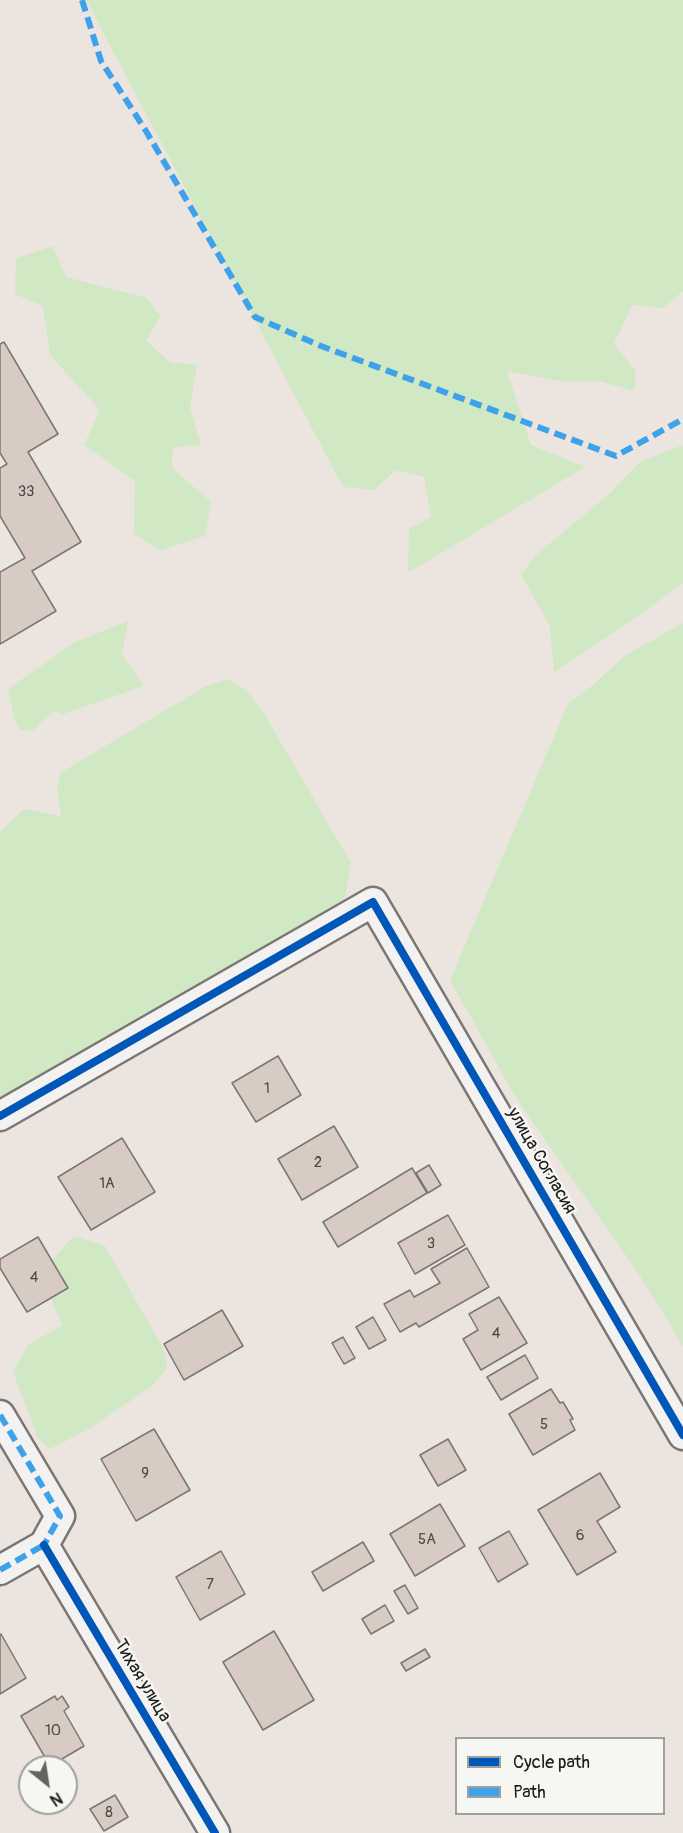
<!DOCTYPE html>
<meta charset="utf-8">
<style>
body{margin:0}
#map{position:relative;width:683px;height:1833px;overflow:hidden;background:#ece4de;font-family:Pangolin,sans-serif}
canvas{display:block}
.legend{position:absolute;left:455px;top:1737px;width:210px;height:78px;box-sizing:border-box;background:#f6f6f2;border:2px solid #9f9f9c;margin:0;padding:8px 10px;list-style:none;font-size:18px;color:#1c1c1c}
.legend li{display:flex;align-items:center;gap:12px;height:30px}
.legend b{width:30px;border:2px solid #9f9f9c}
.north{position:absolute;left:18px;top:1755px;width:60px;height:60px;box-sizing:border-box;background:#f6f6f2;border:2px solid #9f9f9c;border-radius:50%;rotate:150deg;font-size:16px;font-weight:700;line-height:24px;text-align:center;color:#1c1c1c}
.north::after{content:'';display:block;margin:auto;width:21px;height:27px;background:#656260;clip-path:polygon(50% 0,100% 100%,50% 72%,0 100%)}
</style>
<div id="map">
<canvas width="683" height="1833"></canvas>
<ul class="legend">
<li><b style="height:8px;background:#0057b8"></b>Cycle path</li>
<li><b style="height:8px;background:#3da2ea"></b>Path</li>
</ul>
<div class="north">N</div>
</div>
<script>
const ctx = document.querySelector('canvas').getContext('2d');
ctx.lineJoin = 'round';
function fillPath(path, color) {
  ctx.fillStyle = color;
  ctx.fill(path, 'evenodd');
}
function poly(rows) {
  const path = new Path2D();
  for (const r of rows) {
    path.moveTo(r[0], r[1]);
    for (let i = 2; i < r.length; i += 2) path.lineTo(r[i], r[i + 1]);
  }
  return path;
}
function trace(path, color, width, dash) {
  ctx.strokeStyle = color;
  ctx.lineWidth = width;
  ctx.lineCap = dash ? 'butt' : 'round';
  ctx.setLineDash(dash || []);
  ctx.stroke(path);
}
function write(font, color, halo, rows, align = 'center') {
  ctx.font = font + ' Pangolin,sans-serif';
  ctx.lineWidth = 5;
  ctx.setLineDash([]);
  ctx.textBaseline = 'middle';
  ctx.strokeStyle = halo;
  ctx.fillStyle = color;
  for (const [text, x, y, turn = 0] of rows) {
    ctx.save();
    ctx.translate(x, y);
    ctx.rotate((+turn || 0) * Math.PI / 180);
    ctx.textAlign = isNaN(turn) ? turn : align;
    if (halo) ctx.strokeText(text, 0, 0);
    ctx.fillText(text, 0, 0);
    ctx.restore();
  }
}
fillPath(poly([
 [86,0,683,0,683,291,663,308,632,305,614,344,635,370,635,391,599,381,564,382,507,371,531,445,585,467,408,573,409,529,431,517,424,477,396,470,374,490,343,487],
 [53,246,66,277,147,298,160,316,146,341,171,363,197,364,190,407,201,445,173,447,172,468,211,502,205,536,161,550,134,534,135,481,84,445,100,410,50,355,43,306,15,294,16,258],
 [683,445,683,583,644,612,554,672,550,626,521,575,537,554,609,494,640,462],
 [128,621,122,655,144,686,63,714,54,711,45,718,33,731,21,730,14,719,8,689,75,642],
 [683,623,683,1346,638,1273,516,1098,450,980,568,704,593,685,623,657],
 [228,679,246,690,262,710,351,863,345,896,329,917,0,1127,0,832,24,809,61,816,57,790,60,773,204,687],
 [74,1236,105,1246,164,1350,167,1368,152,1386,89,1429,50,1449,38,1438,13,1372,29,1344,63,1325,39,1274]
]), '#d0e9c4');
const building = poly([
 [4,342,58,434,28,452,81,542,32,571,56,611,0,644,0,572,25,558,0,516,0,468,7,464,0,453,0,344,4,342],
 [278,1056,301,1095,256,1122,232,1083,278,1056],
 [334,1126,358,1167,302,1200,278,1159,334,1126],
 [122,1138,155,1192,91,1230,58,1177,122,1138],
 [429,1165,441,1185,428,1193,416,1173,429,1165],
 [412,1168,427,1193,338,1247,323,1222,412,1168],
 [448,1215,465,1245,415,1274,398,1243,448,1215],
 [38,1237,68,1288,27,1312,0,1268,0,1259,38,1237],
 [467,1248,489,1287,419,1327,416,1323,400,1332,384,1304,410,1290,414,1297,440,1283,431,1269,467,1248],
 [499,1297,527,1343,481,1370,463,1339,478,1330,469,1314,499,1297],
 [222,1310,243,1346,184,1380,164,1344,222,1310],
 [373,1317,386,1340,369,1349,356,1327,373,1317],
 [343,1337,355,1358,344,1364,332,1343,343,1337],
 [525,1355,538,1378,501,1400,487,1377,525,1355],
 [551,1389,560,1403,563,1402,573,1419,570,1420,575,1430,533,1455,509,1414,551,1389],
 [154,1429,190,1490,136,1521,101,1459,154,1429],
 [448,1439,466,1470,438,1486,420,1455,448,1439],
 [600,1473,620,1507,597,1521,616,1552,577,1575,538,1510,600,1473],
 [440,1504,465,1546,415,1576,390,1534,440,1504],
 [509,1531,528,1564,498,1582,479,1548,509,1531],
 [363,1542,374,1561,323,1591,312,1572,363,1542],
 [221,1551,245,1594,200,1620,176,1577,221,1551],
 [405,1585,418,1608,408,1614,394,1591,405,1585],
 [385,1605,394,1621,371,1634,362,1619,385,1605],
 [274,1631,314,1700,263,1730,223,1662,274,1631],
 [1,1634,26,1678,0,1694,0,1635,1,1634],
 [425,1649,430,1657,406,1671,401,1663,425,1649],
 [55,1696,57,1700,62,1696,69,1707,64,1711,84,1746,50,1766,21,1716,55,1696],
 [115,1795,128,1817,104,1831,90,1809,115,1795]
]);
fillPath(building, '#d8cbc4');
trace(building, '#7a7673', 1.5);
const street = poly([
 [0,1116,373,902,683,1435],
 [0,1415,60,1516,44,1545],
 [44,1545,215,1833],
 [0,1570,44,1545]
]);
trace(street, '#7a7673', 33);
trace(street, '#f4f2f0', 28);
trace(poly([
 [82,0,101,61,146,131,255,317,321,346,616,456,683,419],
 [0,1415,60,1516,44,1545],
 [0,1570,44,1545]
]), '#3da2ea', 6, [12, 6]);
trace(poly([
 [0,1116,373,902,683,1435],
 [44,1545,215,1833]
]), '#0057b8', 8);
write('15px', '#4c4947', null, [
 ["33",26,492],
 ["1",267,1089],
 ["2",318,1163],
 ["1А",107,1184],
 ["3",431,1244],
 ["4",34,1278],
 ["4",496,1334],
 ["5",544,1425],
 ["9",145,1474],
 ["6",580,1536],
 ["5А",427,1540],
 ["7",210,1585],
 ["10",53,1731],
 ["8",109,1813]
]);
write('18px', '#1c1c1c', '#f6f6f2', [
 ["улица Согласия",541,1161,60],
 ["Тихая улица",142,1681,59]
]);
</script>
